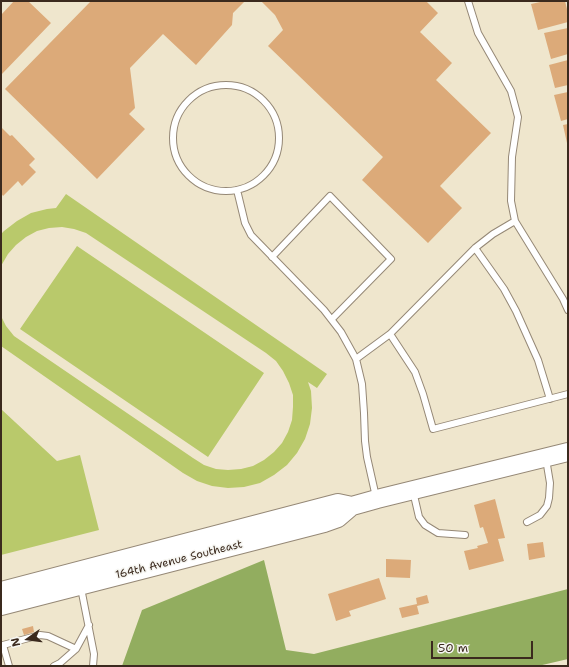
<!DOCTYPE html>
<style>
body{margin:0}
#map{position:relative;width:569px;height:667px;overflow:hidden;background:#efe6cd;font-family:"Shantell Sans",sans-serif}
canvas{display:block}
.frame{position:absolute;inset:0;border:2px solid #3b2a1e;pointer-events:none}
.north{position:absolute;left:8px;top:619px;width:40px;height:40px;-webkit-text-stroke:3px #f6f6f2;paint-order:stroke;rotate:256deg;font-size:11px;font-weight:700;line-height:16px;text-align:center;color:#3b2a1e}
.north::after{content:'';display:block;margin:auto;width:14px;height:18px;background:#3b2a1e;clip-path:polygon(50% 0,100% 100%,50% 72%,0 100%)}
.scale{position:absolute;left:431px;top:641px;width:102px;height:18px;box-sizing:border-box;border:2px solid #3b2a1e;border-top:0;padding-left:5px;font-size:12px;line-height:14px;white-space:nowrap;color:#3b2a1e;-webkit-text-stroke:3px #f6f6f2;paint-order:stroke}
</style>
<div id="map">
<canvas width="569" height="667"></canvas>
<div class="frame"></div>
<div class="north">N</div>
<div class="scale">50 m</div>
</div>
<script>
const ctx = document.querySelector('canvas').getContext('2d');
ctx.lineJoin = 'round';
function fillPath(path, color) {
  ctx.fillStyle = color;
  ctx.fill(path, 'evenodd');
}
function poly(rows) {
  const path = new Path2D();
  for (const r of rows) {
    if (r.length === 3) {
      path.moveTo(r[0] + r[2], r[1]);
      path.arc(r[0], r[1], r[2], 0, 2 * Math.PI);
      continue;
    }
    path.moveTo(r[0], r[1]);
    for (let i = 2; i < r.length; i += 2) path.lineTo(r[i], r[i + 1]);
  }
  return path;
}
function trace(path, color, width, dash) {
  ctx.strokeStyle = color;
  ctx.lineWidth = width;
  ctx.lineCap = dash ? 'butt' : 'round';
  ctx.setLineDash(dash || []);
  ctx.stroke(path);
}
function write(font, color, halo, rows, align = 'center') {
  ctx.font = font + ' "Shantell Sans",sans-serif';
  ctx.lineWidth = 3;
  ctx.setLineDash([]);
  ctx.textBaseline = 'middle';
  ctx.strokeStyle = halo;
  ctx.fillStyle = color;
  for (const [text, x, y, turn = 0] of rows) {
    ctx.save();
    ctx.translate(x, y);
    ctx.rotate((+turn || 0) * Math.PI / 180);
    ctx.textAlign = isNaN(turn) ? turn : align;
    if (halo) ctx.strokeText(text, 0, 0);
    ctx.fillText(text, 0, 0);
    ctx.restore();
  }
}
fillPath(poly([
 [66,194,327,374,317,388,308,382,311,391,312,408,310,424,305,439,297,453,287,465,274,475,260,483,244,487,228,488,212,486,197,481,183,473,1,346,1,316,6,326,14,336,193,458,204,465,216,469,228,470,241,469,253,466,264,460,274,452,282,443,288,432,292,420,293,407,293,395,289,383,283,371,276,361,266,353,86,233,74,229,62,227,49,228,37,231,26,237,16,245,8,254,1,266,1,234,4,231,17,221,31,213,47,209,56,208],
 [77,246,264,373,208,457,20,329],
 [1,409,57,461,80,455,99,530,1,555]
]), '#b9c96b');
fillPath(poly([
 [264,560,286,650,314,654,568,589,568,659,538,666,122,666,142,610]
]), '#92ad5f');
fillPath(poly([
 [14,1,28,1,51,23,1,75,1,15],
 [91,1,245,1,233,13,232,25,196,65,163,34,130,68,135,108,129,114,145,129,97,179,5,89],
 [261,1,426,1,438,13,420,32,452,63,436,80,491,133,440,186,462,208,428,243,362,180,383,157,268,46,283,30,275,15],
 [545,1,565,1,568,13,568,22,538,30,531,4],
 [568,28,568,54,551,59,544,33],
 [568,60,568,85,555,88,549,65],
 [568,92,568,119,561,121,554,95],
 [568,124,568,143,567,143,563,125],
 [1,127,10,136,12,135,35,159,29,165,36,172,22,186,18,181,3,196,1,193],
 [495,499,505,538,498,539,504,561,469,570,464,551,478,548,477,546,488,543,483,527,480,528,474,505],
 [543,542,545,557,529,560,527,544],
 [386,559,411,560,410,578,386,577],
 [379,578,386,599,349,611,351,616,336,621,328,594],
 [427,595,429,603,417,606,419,614,402,618,399,608,417,604,416,598],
 [33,626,34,632,24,635,22,629]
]), '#dcaa79');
const lane = poly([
 [468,1,478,33,511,91,518,117,512,157,511,201,515,221,563,299,568,310],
 [226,138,53],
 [237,190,245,223,251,235,324,310,341,332,356,359,362,384,364,413,365,441,367,457,376,497],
 [475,248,504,289,516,311,538,360,550,399],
 [272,257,330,196,391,259,332,319],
 [390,334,415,372,423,394,433,429,568,394],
 [356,359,390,334,475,248,493,234,515,221],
 [413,491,419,517,425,525,438,533,465,535],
 [527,522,540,515,547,506,549,498,550,483,546,459],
 [81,588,94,654,93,666],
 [9,666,3,645,40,635,48,636,76,649],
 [54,666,60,663,76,649,89,625]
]);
const secondary = poly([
 [1,591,338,503,352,506],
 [1,606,324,523,338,518,352,506,377,499,568,452]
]);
trace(lane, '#958876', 8);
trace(secondary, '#958876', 20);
trace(lane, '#fff', 6);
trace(secondary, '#fff', 18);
write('11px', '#3b2a1e', '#f6f6f2', [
 ["164th Avenue Southeast",179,560,-14]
]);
</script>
